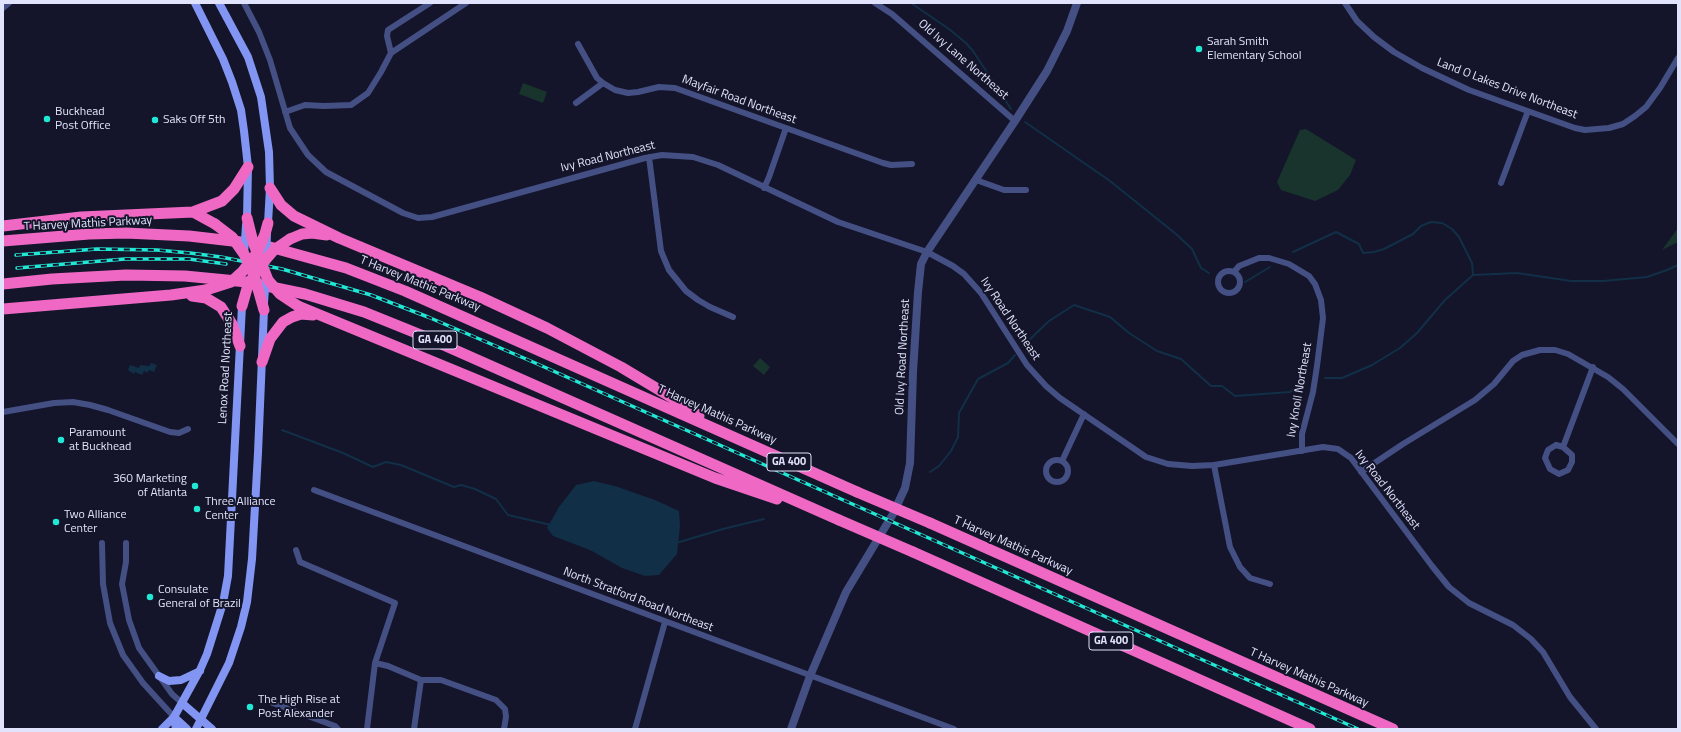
<!DOCTYPE html>
<style>
body{margin:0}
#map{position:relative;width:1681px;height:732px;overflow:hidden;background:#14152a;font-family:"Titillium Web",sans-serif}
canvas{display:block}
.frame{position:absolute;inset:0;border:4px solid #e1e3fc;pointer-events:none}
</style>
<div id="map">
<canvas width="1681" height="732"></canvas>
<div class="frame"></div>
</div>
<script>
const ctx = document.querySelector('canvas').getContext('2d');
ctx.lineJoin = 'round';
function fillPath(path, color) {
  ctx.fillStyle = color;
  ctx.fill(path, 'evenodd');
}
function poly(rows) {
  const path = new Path2D();
  for (const r of rows) {
    if (r.length === 3) {
      path.moveTo(r[0] + r[2], r[1]);
      path.arc(r[0], r[1], r[2], 0, 2 * Math.PI);
      continue;
    }
    path.moveTo(r[0], r[1]);
    for (let i = 2; i < r.length; i += 2) path.lineTo(r[i], r[i + 1]);
  }
  return path;
}
function trace(path, color, width, dash) {
  ctx.strokeStyle = color;
  ctx.lineWidth = width;
  ctx.lineCap = dash ? 'butt' : 'round';
  ctx.setLineDash(dash || []);
  ctx.stroke(path);
}
function write(font, color, halo, rows, align = 'center') {
  ctx.font = font + ' "Titillium Web",sans-serif';
  ctx.lineWidth = 4;
  ctx.setLineDash([]);
  ctx.textBaseline = 'middle';
  ctx.strokeStyle = halo;
  ctx.fillStyle = color;
  for (const [text, x, y, turn = 0] of rows) {
    ctx.save();
    ctx.translate(x, y);
    ctx.rotate((+turn || 0) * Math.PI / 180);
    ctx.textAlign = isNaN(turn) ? turn : align;
    if (halo) ctx.strokeText(text, 0, 0);
    ctx.fillText(text, 0, 0);
    ctx.restore();
  }
}
fillPath(poly([
 [523,83,547,92,543,103,519,94],
 [1306,129,1356,160,1350,175,1338,190,1315,201,1281,190,1277,182,1300,130],
 [1678,228,1678,242,1662,250],
 [760,358,770,367,764,375,753,366]
]), '#18342d');
fillPath(poly([
 [151,363,157,365,154,372,149,370,147,373,144,371,142,375,135,372,134,374,128,370,130,365,139,368,140,365,149,366],
 [594,481,615,486,655,500,679,511,680,526,677,554,659,575,645,576,622,568,590,550,553,536,547,528,559,507,576,485]
]), '#112f46');
trace(poly([
 [911,3,949,29,966,43,973,51,1011,109],
 [1025,122,1110,181,1176,234,1192,249,1201,268,1209,273],
 [1293,252,1336,232,1359,244,1363,253,1374,252,1384,249,1413,234,1421,226,1431,222,1442,223,1452,229,1459,237,1472,263,1473,275],
 [1245,282,1270,267],
 [1023,346,1049,321,1074,305,1110,317,1129,333,1157,351,1181,359,1211,386,1222,386,1235,396,1290,392,1305,380],
 [1325,378,1342,378,1372,365,1400,348,1417,333,1445,300,1473,275,1517,273,1571,281,1603,281,1647,277,1667,270,1678,265],
 [282,430,343,453,373,467,386,462,401,465,454,487,461,485,475,489,496,499,508,515,551,525],
 [930,472,939,466,951,451,958,437,959,413,978,379,1008,363,1015,355],
 [676,543,723,529,764,519]
]), '#112f46', 2);
trace(poly([
 [244,3,259,32,270,60,290,128,308,155,326,172,403,213,418,218,432,217,645,158,662,155,693,157,718,165,838,222,927,252,953,266,964,274,981,293,1027,365,1046,386,1060,398,1146,457,1168,464,1192,466,1214,465,1323,447,1338,449,1351,458,1432,566,1449,587,1469,603,1513,625,1531,639,1543,652,1570,697,1596,729],
 [875,3,892,14,1015,121],
 [1345,3,1357,21,1374,37,1394,52,1422,68,1469,90,1575,128,1585,130,1609,128,1623,124,1635,116,1646,107,1660,88,1678,58],
 [3,8,9,3],
 [578,44,597,78,603,83,615,90,628,93,638,92,659,87,675,88,883,163,891,165,912,164],
 [391,53,387,36,388,30,430,3],
 [576,103,603,83],
 [285,112,305,105,324,106,351,105,368,93,381,72,391,53,466,3],
 [649,157,661,251,669,270,686,291,698,300,710,307,733,317],
 [976,180,1004,190,1026,190],
 [1501,183,1528,111],
 [764,188,769,177,786,128],
 [1229,282,11],
 [1234,272,1239,266,1259,258,1269,258,1289,264,1309,276,1315,284,1321,300,1323,318,1317,366,1313,392,1302,434,1302,451],
 [3,412,54,403,73,402,90,405,108,410,170,432,179,433,188,429],
 [1556,445,1563,447,1572,455,1572,462,1568,470,1559,474,1550,469,1545,458,1548,450,1556,445],
 [1563,447,1593,367],
 [1057,471,11],
 [1062,461,1084,414],
 [1214,465,1230,547,1240,567,1250,578,1270,584],
 [1361,472,1403,444,1475,400,1494,384,1513,361,1522,355,1540,350,1555,350,1568,354,1608,377,1623,389,1678,444],
 [314,490,954,729],
 [102,543,103,584,110,623,123,655,143,683,174,717],
 [126,543,126,562,122,584,129,620,139,648,172,694,182,703],
 [296,550,300,562,395,603,375,663,367,729],
 [375,663,388,666,421,680,441,680,496,700,505,709,506,717,504,729],
 [270,702,335,726,338,729],
 [414,729,421,680],
 [635,729,665,622]
]), '#444f84', 6);
trace(poly([
 [791,729,810,676,846,592,893,514,905,488,910,463,913,372,918,292,921,264,927,252,1015,121,1047,71,1067,31,1077,3]
]), '#444f84', 8);
trace(poly([
 [195,3,223,59,232,82,241,110,244,131,248,167,247,218],
 [219,3,248,57,261,97,269,152,270,188,268,223],
 [159,676,169,681,181,680,200,671],
 [182,703,212,729],
 [174,717,187,729],
 [174,717,176,729],
 [162,729,174,717,200,670,207,654,223,603,228,576,242,306],
 [196,729,229,663,241,627,247,602,252,559,258,453,264,310]
]), '#8295f2', 8);
trace(poly([
 [270,188,281,205,294,216,339,238,480,297,547,328,621,367,681,403,699,416],
 [193,212,215,224],
 [3,226,81,217,193,212,222,201,234,189,248,167],
 [290,239,302,234,312,233,327,235],
 [3,241,89,234,126,233,189,236,241,242],
 [270,247,346,268,405,291,857,492],
 [3,284,52,279,126,275,185,276,247,282,305,294,364,312,421,335,839,520],
 [192,296,206,298,221,307,232,324,240,346],
 [298,306,715,478,777,499],
 [3,309,171,295,206,290],
 [262,362,270,339,283,322,292,317,301,314,313,315],
 [930,523,1393,729],
 [913,552,1310,729]
]), '#ef69c4', 11);
const rail = poly([
 [16,255,97,249,157,250,190,253,221,257,282,269,371,295,428,317,533,362,1358,729],
 [17,268,125,259,189,259,226,264]
]);
trace(rail, '#21e8d4', 3.5);
trace(rail, '#14152a', 2, [6]);
trace(poly([
 [244,255,246,225],
 [266,261,267,233],
 [264,303,266,275]
]), '#8295f2', 8);
trace(poly([
 [247,218,253,242,268,280,280,294,298,306],
 [215,224,232,237,244,254,254,275,264,310],
 [206,290,231,282,243,271,257,253,265,234,268,223],
 [242,306,248,285,261,265,274,250,290,239],
 [857,492,930,523],
 [839,520,913,552]
]), '#ef69c4', 11);
for (const [x, y, r, color] of [
 [1199,49,4,"#21e8d4"],
 [47,119,4,"#21e8d4"],
 [155,120,4,"#21e8d4"],
 [61,440,4,"#21e8d4"],
 [195,486,4,"#21e8d4"],
 [197,509,4,"#21e8d4"],
 [56,522,4,"#21e8d4"],
 [150,597,4,"#21e8d4"],
 [250,707,4,"#21e8d4"]
]) {
  const dot = new Path2D();
  dot.arc(x, y, r, 0, 2 * Math.PI);
  ctx.fillStyle = color;
  ctx.fill(dot);
  trace(dot, '#14152a', 1.5);
}
for (const [x, y, w] of [
 [435,340,44],
 [789,462,44],
 [1111,641,44]
]) {
  const box = new Path2D();
  box.roundRect(x - w / 2, y - 9, w, 18, 3);
  ctx.fillStyle = '#14152a';
  ctx.fill(box);
  trace(box, '#e1e3fc', 1);
}
write('bold 11px', '#e1e3fc', null, [
 ["GA 400",435,340],
 ["GA 400",789,462],
 ["GA 400",1111,641]
]);
write('12px', '#e1e3fc', '#14152a', [
 ["Sarah Smith",1207,42],
 ["Elementary School",1207,56],
 ["Buckhead",55,112],
 ["Post Office",55,126],
 ["Saks Off 5th",163,120],
 ["Paramount",69,433],
 ["at Buckhead",69,447],
 ["360 Marketing",187,479,"right"],
 ["of Atlanta",187,493,"right"],
 ["Three Alliance",205,502],
 ["Center",205,516],
 ["Two Alliance",64,515],
 ["Center",64,529],
 ["Consulate",158,590],
 ["General of Brazil",158,604],
 ["The High Rise at",258,700],
 ["Post Alexander",258,714]
], 'left');
write('12px', '#e1e3fc', '#14152a', [
 ["Old Ivy Lane Northeast",963,60,41],
 ["Land O Lakes Drive Northeast",1507,89,21],
 ["Mayfair Road Northeast",739,100,20],
 ["Ivy Road Northeast",608,157,-14],
 ["T Harvey Mathis Parkway",88,224,-3],
 ["T Harvey Mathis Parkway",420,284,22],
 ["Ivy Road Northeast",1010,319,56],
 ["Old Ivy Road Northeast",903,357,-87],
 ["Lenox Road Northeast",226,368,-87],
 ["Ivy Knoll Northeast",1300,390,-80],
 ["T Harvey Mathis Parkway",717,415,24],
 ["Ivy Road Northeast",1387,490,52],
 ["T Harvey Mathis Parkway",1013,546,24],
 ["North Stratford Road Northeast",638,600,21],
 ["T Harvey Mathis Parkway",1309,678,24]
]);
</script>
